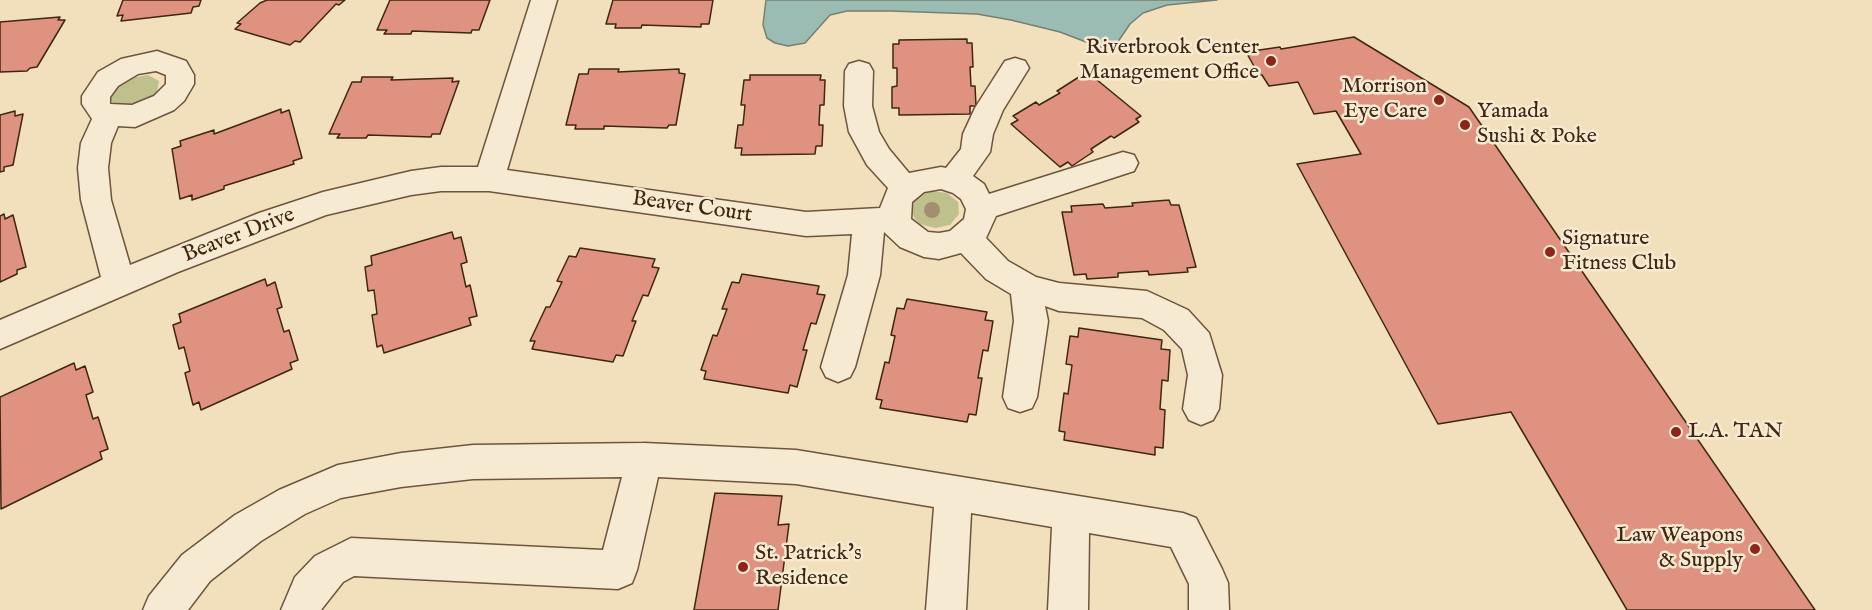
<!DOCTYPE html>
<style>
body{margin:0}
canvas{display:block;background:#f2dfbb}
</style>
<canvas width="1872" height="610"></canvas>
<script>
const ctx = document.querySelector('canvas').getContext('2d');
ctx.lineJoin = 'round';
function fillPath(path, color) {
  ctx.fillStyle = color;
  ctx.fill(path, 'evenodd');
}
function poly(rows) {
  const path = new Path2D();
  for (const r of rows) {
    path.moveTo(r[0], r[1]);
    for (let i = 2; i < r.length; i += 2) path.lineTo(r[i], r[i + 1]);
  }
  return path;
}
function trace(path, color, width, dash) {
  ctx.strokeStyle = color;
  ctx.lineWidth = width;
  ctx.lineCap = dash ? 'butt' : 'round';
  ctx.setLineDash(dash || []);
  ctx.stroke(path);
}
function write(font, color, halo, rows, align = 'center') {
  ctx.font = font + ' "IM FELL English",serif';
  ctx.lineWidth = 5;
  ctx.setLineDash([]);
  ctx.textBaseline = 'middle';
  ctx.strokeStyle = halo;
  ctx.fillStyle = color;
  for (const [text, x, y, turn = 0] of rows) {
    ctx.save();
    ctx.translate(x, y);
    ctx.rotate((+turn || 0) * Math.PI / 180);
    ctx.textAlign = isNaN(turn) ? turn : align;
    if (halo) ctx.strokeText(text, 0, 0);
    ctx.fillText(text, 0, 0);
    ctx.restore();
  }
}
fillPath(poly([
 [148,75,159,81,157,92,152,98,135,106,119,107,113,104,111,99,116,87,131,78],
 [932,191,947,193,958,202,959,214,950,225,935,228,920,224,915,219,912,213,914,201,918,196]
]), '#bfc18d');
const water = poly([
 [766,0,1217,0,1167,5,1143,13,1130,24,1115,46,1109,48,1099,47,1060,32,1011,20,977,14,891,11,847,11,830,15,805,43,788,46,775,43,767,38,763,25,766,0]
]);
fillPath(water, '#9bbcb3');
trace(water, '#768072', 1.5);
const building = poly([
 [123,0,201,0,199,6,193,7,191,13,121,21,123,15,117,16,123,0],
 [267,0,345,0,339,5,336,4,300,42,295,41,290,45,235,29,241,24,237,23,260,3,267,0],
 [390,0,490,0,479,30,472,30,471,33,412,31,411,34,384,34,387,30,377,30,390,0],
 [613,0,713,0,709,24,701,24,701,27,642,25,641,28,615,28,616,24,606,24,613,0],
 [60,17,58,20,65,20,37,67,30,68,27,71,0,72,0,22,60,17],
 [1354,37,1469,107,1815,610,1627,610,1511,412,1438,424,1297,164,1361,154,1336,111,1314,114,1298,82,1269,86,1262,75,1259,75,1246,52,1280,47,1281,49,1354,37],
 [967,39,967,43,972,43,973,67,970,67,971,86,975,86,976,106,970,106,970,114,899,115,899,108,892,108,892,87,897,86,897,68,893,68,893,44,899,44,899,40,967,39],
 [589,69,619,69,618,72,679,69,679,73,685,74,676,125,669,125,667,128,604,126,604,129,575,129,576,125,566,125,579,74,588,74,589,69],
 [750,75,821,75,820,80,825,80,824,105,820,105,819,125,823,125,822,146,816,146,815,154,741,155,742,148,735,148,738,125,743,125,745,105,741,105,744,80,750,80,750,75],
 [1082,75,1086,78,1091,75,1141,116,1136,119,1139,122,1114,138,1111,136,1091,149,1093,152,1072,166,1068,162,1060,167,1011,124,1018,120,1013,116,1036,102,1039,105,1060,93,1057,91,1082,75],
 [362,77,393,77,391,80,453,78,452,82,459,81,440,134,432,134,431,137,368,135,366,138,337,138,340,134,329,134,352,82,361,82,362,77],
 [281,109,281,113,289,110,302,158,293,161,294,164,224,186,224,189,192,200,192,195,180,199,172,149,181,146,180,141,214,130,214,134,281,109],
 [15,111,15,116,23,114,13,165,4,167,4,171,0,172,0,115,15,111],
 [1169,200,1171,205,1179,205,1196,267,1187,268,1188,272,1149,275,1148,271,1118,273,1118,277,1087,279,1086,274,1074,275,1062,212,1072,212,1071,206,1103,204,1105,208,1133,206,1132,203,1169,200],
 [4,214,5,219,13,215,26,267,17,270,17,274,0,282,0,216,4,214],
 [452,232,454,239,461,237,467,262,461,264,466,287,470,285,477,316,469,318,471,325,384,353,382,345,377,347,372,315,377,314,374,290,368,291,365,267,372,265,371,256,452,232],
 [580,248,655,259,652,267,659,268,648,296,643,295,632,321,636,321,623,356,616,355,613,362,532,349,535,341,530,341,546,307,550,307,562,282,557,281,569,256,576,257,580,248],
 [742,274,819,286,817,294,825,295,816,324,811,323,803,350,807,350,797,387,790,385,788,393,704,379,706,371,701,370,713,335,717,336,727,309,722,309,732,282,739,283,742,274],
 [265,279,267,286,275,282,282,307,277,309,284,332,289,330,298,360,290,363,292,369,201,410,199,402,193,405,185,373,190,371,184,347,179,349,173,325,181,322,179,314,265,279],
 [907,299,987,312,985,320,993,321,988,351,983,350,978,378,982,378,976,415,969,414,967,422,880,408,882,400,876,399,885,362,889,363,895,336,891,335,897,308,904,309,907,299],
 [1079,328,1162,340,1161,349,1170,350,1168,381,1162,380,1160,409,1165,410,1163,448,1155,447,1155,455,1064,440,1065,432,1059,431,1064,393,1068,394,1072,365,1066,364,1070,336,1078,337,1079,328],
 [74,363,76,370,85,366,93,392,86,395,93,419,98,417,108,449,100,452,102,459,1,509,0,397,74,363],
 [715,493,782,496,778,525,789,524,778,610,694,610,715,493]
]);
fillPath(building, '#e09281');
trace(building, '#3f2711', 1.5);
const minor = poly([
 [531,0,557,0,507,170,806,212,880,208,888,188,867,165,849,132,844,106,845,71,849,64,859,61,869,64,873,71,872,106,879,132,889,149,909,173,941,167,946,168,961,149,963,134,975,108,1005,61,1015,58,1025,61,1029,68,1003,110,993,134,990,152,973,176,984,184,989,194,1123,152,1134,155,1138,163,1134,171,996,216,986,238,1008,261,1036,277,1059,283,1147,291,1188,310,1209,333,1222,375,1219,409,1213,420,1201,425,1189,420,1183,409,1188,375,1182,349,1164,330,1142,318,1059,311,1045,306,1048,321,1037,397,1032,408,1020,412,1008,408,1003,397,1014,321,1011,294,986,279,961,253,939,259,924,257,900,247,884,232,880,275,855,367,850,377,838,382,826,377,821,367,848,275,852,234,806,236,489,191,441,191,411,195,326,215,178,272,0,349,0,320,101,277,81,200,78,168,81,143,92,119,82,104,82,96,98,72,121,59,157,51,186,61,194,75,194,84,184,101,174,110,135,127,118,126,111,143,108,168,111,200,130,265,259,213,323,192,411,171,441,167,478,167,531,0],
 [156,71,166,75,166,84,154,96,132,105,110,104,110,97,118,86,138,74,156,71],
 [941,189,953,193,961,199,966,209,964,219,950,231,939,233,928,232,911,219,912,202,924,192,941,189],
 [644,443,796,450,1183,513,1196,518,1222,569,1228,583,1229,610,1189,610,1189,584,1171,547,1089,533,1088,610,1048,610,1052,527,971,513,966,610,926,610,934,507,796,484,658,477,637,570,632,583,618,589,354,576,343,582,321,610,281,610,295,577,315,556,351,538,603,550,622,477,473,479,401,487,341,498,305,514,261,541,210,581,188,610,143,610,149,596,182,555,235,515,279,490,338,465,401,453,473,445,644,443]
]);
trace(minor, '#6c553c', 3);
fillPath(minor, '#f7ead3');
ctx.fillStyle = '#a18f6f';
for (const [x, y] of [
 [932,210]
]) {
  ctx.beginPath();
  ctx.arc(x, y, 8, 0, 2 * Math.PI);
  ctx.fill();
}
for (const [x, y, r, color] of [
 [1271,61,6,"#8f2418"],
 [1439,100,6,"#8f2418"],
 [1465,125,6,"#8f2418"],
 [1550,252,6,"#8f2418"],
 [1676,432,6,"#8f2418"],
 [1755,549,6,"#8f2418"],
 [743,567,6,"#8f2418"]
]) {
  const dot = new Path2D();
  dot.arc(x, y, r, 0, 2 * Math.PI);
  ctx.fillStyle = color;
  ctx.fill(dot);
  trace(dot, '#f7ead3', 2);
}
write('22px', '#3f2711', '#f7ead3', [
 ["Riverbrook Center",1259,48,"right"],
 ["Management Office",1259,73,"right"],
 ["Morrison",1427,87,"right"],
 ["Eye Care",1427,112,"right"],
 ["Yamada",1477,112],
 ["Sushi & Poke",1477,137],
 ["Signature",1562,239],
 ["Fitness Club",1562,264],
 ["L.A. TAN",1688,432],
 ["Law Weapons",1743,536,"right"],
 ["& Supply",1743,561,"right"],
 ["St. Patrick's",755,554],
 ["Residence",755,579]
], 'left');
write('22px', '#3f2711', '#f7ead3', [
 ["Beaver Court",692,208,8],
 ["Beaver Drive",239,236,-21]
]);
</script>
